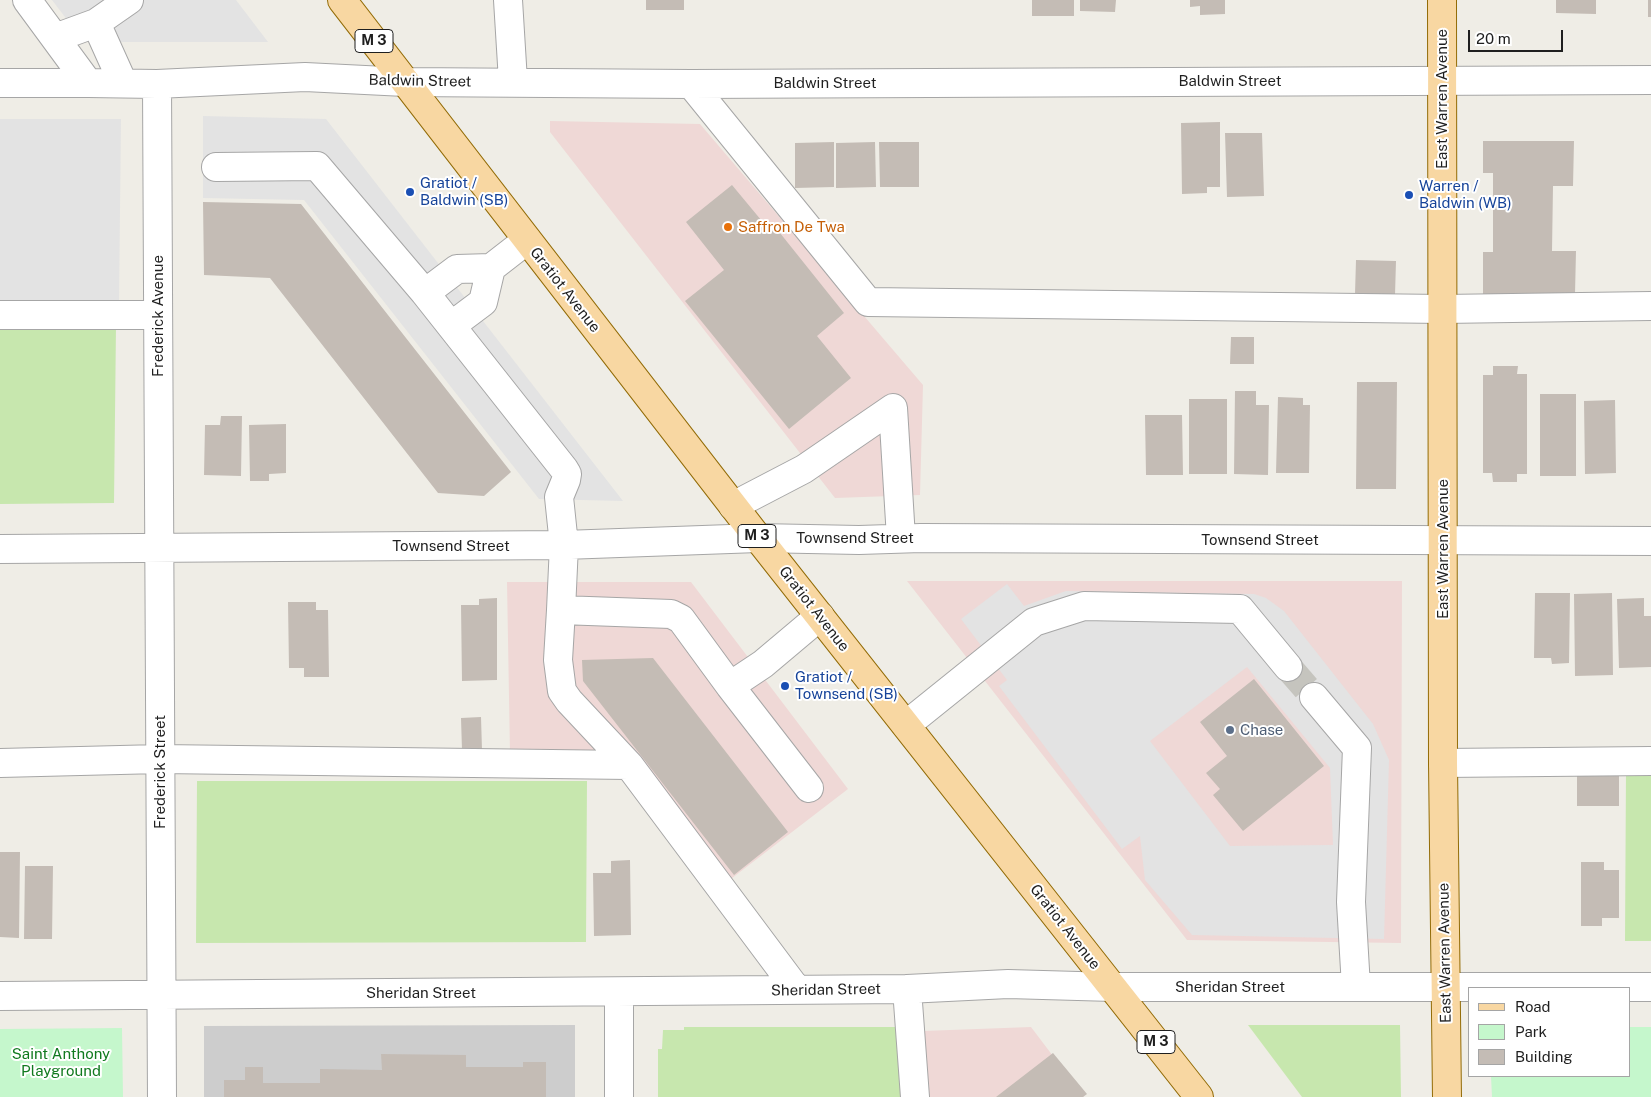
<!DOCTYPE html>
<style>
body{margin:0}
#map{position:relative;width:1651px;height:1097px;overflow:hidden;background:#efede6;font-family:"Public Sans",sans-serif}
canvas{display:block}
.legend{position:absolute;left:1468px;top:987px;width:162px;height:90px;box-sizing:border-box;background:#fff;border:1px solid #a5a5a5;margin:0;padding:6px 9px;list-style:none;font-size:15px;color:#1f1f1f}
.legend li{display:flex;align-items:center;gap:10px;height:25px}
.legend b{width:25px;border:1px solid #a5a5a5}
.scale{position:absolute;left:1468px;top:30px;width:95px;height:22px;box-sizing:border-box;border:2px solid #1f1f1f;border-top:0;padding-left:6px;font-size:15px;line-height:18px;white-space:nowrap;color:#1f1f1f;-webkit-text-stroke:4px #fff;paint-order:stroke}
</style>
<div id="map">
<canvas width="1651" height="1097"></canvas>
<ul class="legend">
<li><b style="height:6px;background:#f8d7a2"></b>Road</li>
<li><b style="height:14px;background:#c5f7cc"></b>Park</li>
<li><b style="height:14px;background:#c4bcb5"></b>Building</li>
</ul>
<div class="scale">20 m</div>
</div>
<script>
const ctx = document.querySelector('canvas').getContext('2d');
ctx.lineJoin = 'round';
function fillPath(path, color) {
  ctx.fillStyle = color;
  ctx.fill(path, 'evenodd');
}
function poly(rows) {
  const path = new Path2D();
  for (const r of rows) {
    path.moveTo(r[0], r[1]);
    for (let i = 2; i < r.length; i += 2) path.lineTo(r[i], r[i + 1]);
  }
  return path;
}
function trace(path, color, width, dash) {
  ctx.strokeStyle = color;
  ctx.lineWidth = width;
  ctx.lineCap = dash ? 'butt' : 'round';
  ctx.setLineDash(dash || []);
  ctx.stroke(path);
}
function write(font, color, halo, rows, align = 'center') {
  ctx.font = font + ' "Public Sans",sans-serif';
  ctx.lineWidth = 4;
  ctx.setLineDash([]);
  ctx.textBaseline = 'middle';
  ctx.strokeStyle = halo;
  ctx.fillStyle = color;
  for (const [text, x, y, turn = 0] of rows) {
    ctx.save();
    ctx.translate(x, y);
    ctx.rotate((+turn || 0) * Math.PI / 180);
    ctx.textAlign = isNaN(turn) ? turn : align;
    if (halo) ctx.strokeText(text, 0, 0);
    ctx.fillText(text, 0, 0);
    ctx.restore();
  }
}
fillPath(poly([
 [550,121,700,124,923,385,920,495,835,498,550,132],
 [907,581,1402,581,1401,943,1187,940],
 [507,582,691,582,848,789,710,895,605,751,510,754],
 [1031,1027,1084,1097,924,1097,923,1031]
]), '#efd8d6');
fillPath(poly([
 [575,1025,575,1097,204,1097,204,1026]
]), '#cdcdcd');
fillPath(poly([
 [116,326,114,503,0,504,0,328],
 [1626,770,1651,770,1651,941,1625,941],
 [197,781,587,781,586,942,196,943],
 [1248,1025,1400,1025,1401,1097,1302,1097],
 [684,1027,900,1027,901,1097,658,1097,658,1049,662,1049,663,1030,684,1030]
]), '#c7e7ae');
fillPath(poly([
 [1630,1027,1651,1027,1651,1097,1492,1097,1491,1076,1630,1076],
 [122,1028,123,1097,0,1097,0,1029]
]), '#c5f7cc');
fillPath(poly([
 [52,0,236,0,268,42,84,42],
 [203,116,326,119,623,501,539,499,304,200,203,198],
 [0,119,121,119,119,302,0,302],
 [1007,584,1024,606,1066,591,1254,594,1266,598,1284,611,1373,724,1389,760,1384,939,1192,935,1145,880,1140,836,1122,849,999,686,1007,680,961,619],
 [1247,667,1330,768,1333,845,1230,846,1150,741]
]), '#e3e3e3');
fillPath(poly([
 [646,0,684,0,684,10,646,10],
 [1032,0,1074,0,1074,16,1032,16],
 [1080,0,1116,0,1115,12,1080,11],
 [1190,0,1225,0,1225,14,1200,15,1200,6,1190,7],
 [1556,0,1596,0,1596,14,1556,13],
 [1648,0,1651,0,1651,17,1648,17],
 [1220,122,1220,187,1207,187,1207,193,1182,194,1181,123],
 [1225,133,1262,133,1264,196,1227,197],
 [1483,141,1574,141,1573,186,1553,186,1552,251,1576,251,1575,294,1483,294,1483,252,1493,252,1493,173,1483,173],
 [834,142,834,187,795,188,795,143],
 [875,142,876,187,836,188,836,143],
 [879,142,919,142,919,187,880,187],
 [732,185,771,232,776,228,844,313,817,336,851,378,789,429,685,301,724,270,686,222],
 [203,202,301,204,511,472,484,496,438,493,270,278,204,275],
 [1356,260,1396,261,1395,295,1355,294],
 [1231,337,1254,337,1254,364,1230,364],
 [1493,366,1518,366,1517,374,1527,374,1527,474,1517,474,1517,482,1493,482,1492,473,1483,473,1483,375,1493,375],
 [1357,382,1397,382,1396,489,1356,489],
 [1235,391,1256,391,1256,405,1269,405,1268,475,1234,474],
 [1540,394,1576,394,1576,476,1540,476],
 [1278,397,1303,398,1303,405,1310,405,1309,473,1276,473],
 [1189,399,1227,399,1227,474,1189,474],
 [1615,400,1616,473,1585,474,1584,401],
 [1145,415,1182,415,1183,475,1146,475],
 [221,416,242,416,241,476,204,475,205,425,220,425],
 [286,424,286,473,269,474,269,481,250,481,249,425],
 [1535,593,1570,593,1569,663,1552,664,1551,658,1534,658],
 [1612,593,1613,675,1575,676,1574,594],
 [497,598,497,680,462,681,461,605,479,605,479,599],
 [1644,598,1644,616,1651,616,1651,667,1619,668,1617,599],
 [288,602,316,602,316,610,328,610,329,677,304,677,304,668,289,668],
 [653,658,788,832,734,875,583,681,582,660],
 [1254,679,1324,766,1243,831,1213,795,1220,789,1206,773,1227,756,1200,722],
 [481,717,482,750,462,750,461,718],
 [1577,774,1619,774,1619,806,1577,806],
 [0,852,20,852,19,938,0,937],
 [630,860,631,935,594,936,593,873,611,873,611,861],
 [1581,862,1604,862,1604,870,1619,870,1619,918,1602,918,1602,926,1581,926],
 [25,866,53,866,52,939,24,939],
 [1053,1053,1087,1094,1083,1097,996,1097],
 [381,1054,466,1055,466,1067,523,1067,523,1062,546,1062,546,1097,224,1097,224,1080,245,1080,245,1067,263,1067,263,1083,320,1083,320,1069,382,1070]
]), '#c4bcb5');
trace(poly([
 [1288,667,1314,697]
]), '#c5c4be', 28, [28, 14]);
const minor = poly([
 [27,0,88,83],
 [508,0,513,81],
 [96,23,123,83],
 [55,38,96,23,129,0],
 [0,83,88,83,157,84,305,77,405,82,691,84,1651,80],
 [157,84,162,1097],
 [691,84,868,302,1443,309,1651,306],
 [216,167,317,166,425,293,564,469,567,474,566,480,559,497,564,545,561,610,671,614,681,619,730,686,763,664,820,616],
 [425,293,457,269,491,268,527,240],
 [0,315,158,315],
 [451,326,483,302,491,268],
 [733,506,804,469,893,408,901,538],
 [0,549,564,545,758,538,859,540,921,538,1651,541],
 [561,610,558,660,562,691,569,701,629,765],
 [730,686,809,788],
 [1314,697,1357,748,1351,902,1356,987],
 [906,725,1034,622,1084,606,1240,609,1288,667],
 [0,763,160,759,629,765,797,990],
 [1443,763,1651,761],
 [907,989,915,1097],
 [619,992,619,1097],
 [0,996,907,989,1008,984,1113,987,1651,987]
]);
const major = poly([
 [342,0,758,538,1199,1097],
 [1442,0,1443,763,1447,1097]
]);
trace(minor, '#a6a6a6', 30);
trace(major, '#936c07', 30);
trace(minor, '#fff', 28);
trace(major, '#f8d7a2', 28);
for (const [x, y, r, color] of [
 [410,192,5,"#1a4fb4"],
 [1409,195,5,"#1a4fb4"],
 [728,227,5,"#e8710a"],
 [785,686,5,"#1a4fb4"],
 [1230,730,5,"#5c6f8a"]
]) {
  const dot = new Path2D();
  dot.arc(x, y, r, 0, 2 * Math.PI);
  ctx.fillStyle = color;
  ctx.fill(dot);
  trace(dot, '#fff', 2);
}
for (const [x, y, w] of [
 [374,41,38],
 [757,536,38],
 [1156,1042,38]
]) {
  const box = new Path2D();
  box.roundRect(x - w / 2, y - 11.5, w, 23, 4);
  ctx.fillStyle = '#fff';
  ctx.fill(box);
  trace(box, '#1f1f1f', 1);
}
write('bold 14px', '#1f1f1f', null, [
 ["M 3",374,41],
 ["M 3",757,536],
 ["M 3",1156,1042]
]);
write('15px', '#1f1f1f', '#fff', [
 ["Baldwin Street",420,81,1],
 ["Baldwin Street",1230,81],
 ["Baldwin Street",825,83],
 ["East Warren Avenue",1442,99,-90],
 ["Gratiot Avenue",565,290,52],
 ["Frederick Avenue",158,316,-90],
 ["Townsend Street",855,538],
 ["Townsend Street",1260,540],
 ["Townsend Street",451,546],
 ["East Warren Avenue",1443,549,-90],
 ["Gratiot Avenue",814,609,52],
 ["Frederick Street",160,772,-90],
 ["Gratiot Avenue",1065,927,52],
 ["East Warren Avenue",1445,953,-91],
 ["Sheridan Street",1230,987],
 ["Sheridan Street",826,990,-1],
 ["Sheridan Street",421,993]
]);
write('15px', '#164399', '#fff', [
 ["Gratiot /",420,183],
 ["Baldwin (SB)",420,200],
 ["Warren /",1419,186],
 ["Baldwin (WB)",1419,203],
 ["Gratiot /",795,677],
 ["Townsend (SB)",795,694]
], 'left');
write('15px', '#c56008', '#fff', [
 ["Saffron De Twa",738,227]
], 'left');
write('15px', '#4e5e75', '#fff', [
 ["Chase",1240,730]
], 'left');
write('15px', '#117a1f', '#fff', [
 ["Saint Anthony",61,1054],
 ["Playground",61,1071]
]);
</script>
